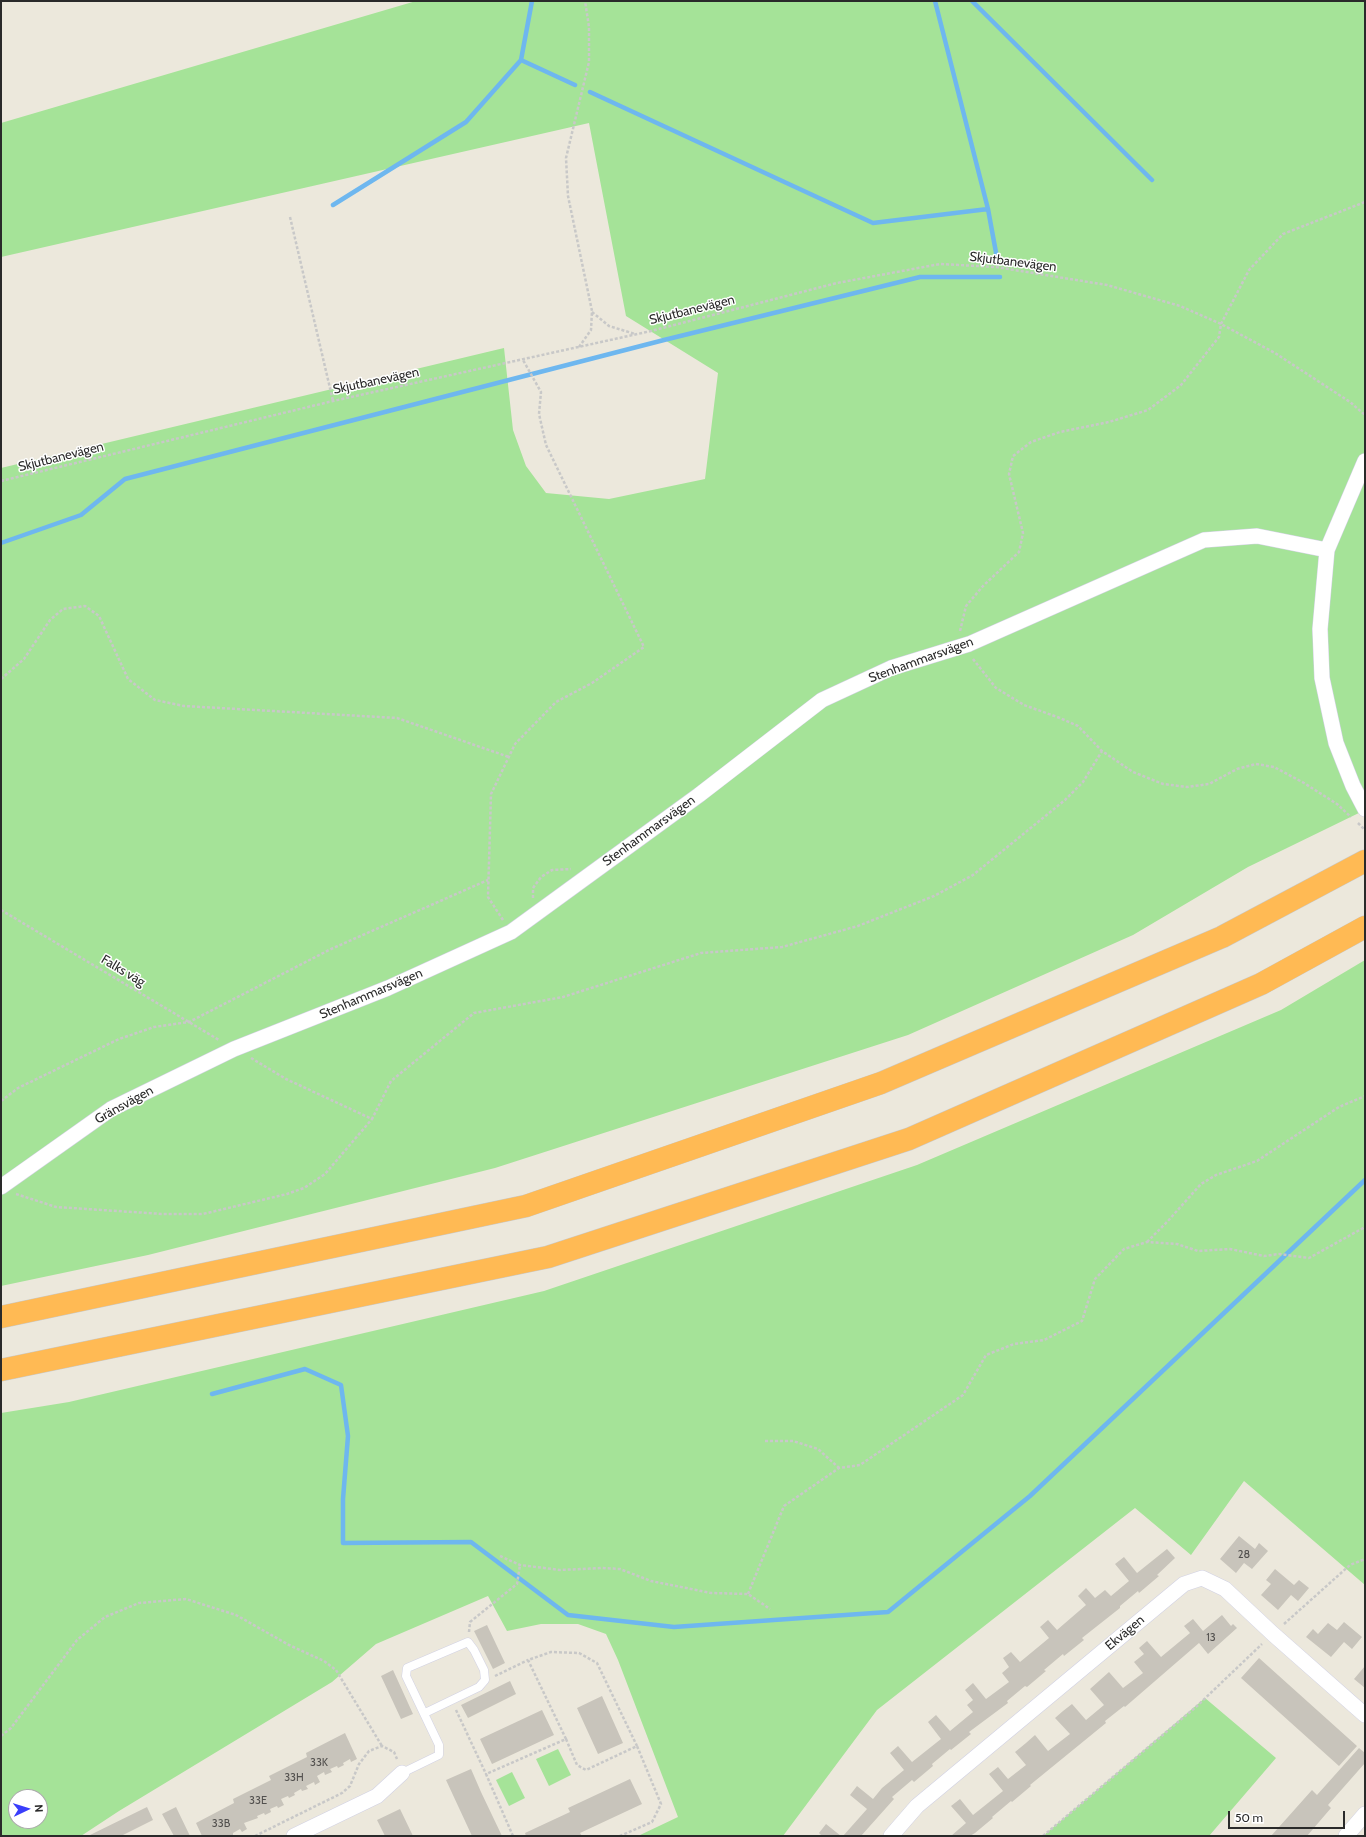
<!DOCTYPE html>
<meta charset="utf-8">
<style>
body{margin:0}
#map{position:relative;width:1366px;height:1837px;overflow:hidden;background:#ece8dc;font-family:Cabin,sans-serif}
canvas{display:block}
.frame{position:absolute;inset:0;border:2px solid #2a2a2a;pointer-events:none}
.north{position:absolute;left:8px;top:1789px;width:40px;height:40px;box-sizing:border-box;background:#fff;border:1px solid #aaa;border-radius:50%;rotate:86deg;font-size:11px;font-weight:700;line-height:16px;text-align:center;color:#2a2a2a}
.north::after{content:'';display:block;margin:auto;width:14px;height:18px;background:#3a3efb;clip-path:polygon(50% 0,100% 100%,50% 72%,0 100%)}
.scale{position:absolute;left:1228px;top:1811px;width:117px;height:18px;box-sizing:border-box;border:2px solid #2a2a2a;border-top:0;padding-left:5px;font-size:12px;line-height:14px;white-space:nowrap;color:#2a2a2a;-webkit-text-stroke:3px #fff;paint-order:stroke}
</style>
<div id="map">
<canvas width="1366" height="1837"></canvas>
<div class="frame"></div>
<div class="north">N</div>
<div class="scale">50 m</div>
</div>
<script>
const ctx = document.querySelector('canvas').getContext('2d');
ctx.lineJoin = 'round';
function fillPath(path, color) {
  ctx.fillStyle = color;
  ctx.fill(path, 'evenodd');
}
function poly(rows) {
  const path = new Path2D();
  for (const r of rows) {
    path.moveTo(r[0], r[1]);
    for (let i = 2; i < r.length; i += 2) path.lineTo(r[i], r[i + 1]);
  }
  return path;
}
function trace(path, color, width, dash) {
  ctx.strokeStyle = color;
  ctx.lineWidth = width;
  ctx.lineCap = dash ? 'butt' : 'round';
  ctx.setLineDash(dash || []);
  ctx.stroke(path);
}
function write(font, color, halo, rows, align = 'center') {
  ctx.font = font + ' Cabin,sans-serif';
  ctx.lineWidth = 3;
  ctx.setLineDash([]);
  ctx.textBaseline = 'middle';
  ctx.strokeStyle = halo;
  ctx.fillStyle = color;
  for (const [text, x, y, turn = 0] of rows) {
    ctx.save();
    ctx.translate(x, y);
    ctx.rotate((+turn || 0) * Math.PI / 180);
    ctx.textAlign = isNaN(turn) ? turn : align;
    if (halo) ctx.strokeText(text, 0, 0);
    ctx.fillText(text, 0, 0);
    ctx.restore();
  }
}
fillPath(poly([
 [416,1,1365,1,1365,810,1248,867,1133,935,908,1035,495,1168,148,1255,1,1286,1,468,504,348,513,430,526,466,546,493,609,499,705,479,718,373,626,316,589,123,1,257,1,123],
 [1365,960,1365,1585,1244,1481,1191,1555,1135,1508,877,1710,783,1836,638,1836,678,1817,618,1660,606,1634,578,1624,541,1624,507,1631,488,1596,376,1644,332,1682,119,1811,81,1836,1,1836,1,1413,69,1402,544,1291,917,1165,1281,1010],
 [16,1797,40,1797,40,1821,16,1821],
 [1205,1698,1276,1758,1209,1836,1043,1836],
 [558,1749,571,1775,549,1786,536,1759],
 [512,1772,525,1798,509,1806,496,1780]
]), '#a5e398');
trace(poly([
 [935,1,988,209,997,258],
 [972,1,1152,180],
 [521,60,575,85],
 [590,92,873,223,988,209],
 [333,205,466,122,521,60,532,1],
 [1,543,81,515,125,479,664,340,920,277,1000,277],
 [212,1394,305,1369,341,1385,348,1436,343,1499,343,1543,471,1542,568,1615,674,1627,888,1612,1030,1496,1365,1180]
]), '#6eb7ef', 4.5);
fillPath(poly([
 [1239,1536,1255,1549,1259,1543,1268,1551,1252,1569,1244,1563,1236,1573,1220,1559],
 [1167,1549,1175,1558,1157,1575,1159,1576,1139,1593,1138,1591,1120,1606,1120,1608,1082,1638,1084,1640,1064,1656,1063,1654,1044,1670,1046,1671,1027,1687,1025,1686,1007,1701,1008,1703,969,1732,971,1734,951,1750,950,1749,932,1764,933,1766,914,1782,912,1780,892,1797,894,1799,861,1836,843,1836,867,1809,850,1795,857,1786,873,1799,882,1788,904,1770,890,1753,898,1746,912,1762,941,1739,928,1722,936,1715,950,1731,973,1712,967,1705,973,1700,965,1690,973,1683,986,1699,1009,1682,1002,1673,1009,1667,1003,1658,1011,1652,1020,1662,1043,1643,1049,1638,1040,1627,1048,1620,1057,1630,1086,1605,1078,1596,1086,1588,1095,1598,1105,1590,1111,1596,1129,1581,1115,1564,1124,1557,1137,1573],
 [1275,1569,1294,1585,1299,1580,1309,1588,1298,1601,1291,1595,1278,1610,1261,1595,1271,1584,1266,1580],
 [1222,1615,1231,1626,1233,1624,1237,1628,1208,1654,1199,1643,1125,1707,1124,1706,1105,1721,1106,1723,1030,1785,1031,1786,1012,1802,1011,1801,992,1817,993,1818,975,1833,970,1836,951,1836,966,1823,951,1806,960,1799,973,1815,1003,1791,989,1774,998,1767,1008,1779,1026,1765,1015,1752,1026,1743,1035,1735,1048,1751,1070,1734,1055,1718,1063,1711,1072,1704,1086,1720,1104,1705,1090,1689,1109,1672,1123,1688,1143,1673,1134,1662,1144,1654,1139,1648,1147,1641,1161,1657,1190,1633,1184,1626,1193,1619,1203,1631],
 [1344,1622,1362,1637,1352,1649,1344,1642,1331,1657,1306,1637,1313,1629,1318,1634,1328,1623,1337,1630],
 [487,1625,505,1663,493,1669,474,1631],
 [1259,1658,1357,1746,1339,1766,1241,1678],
 [1365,1666,1365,1688,1354,1679],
 [393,1670,413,1714,401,1719,381,1676],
 [510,1681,516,1694,468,1718,461,1705],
 [602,1696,623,1743,598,1754,577,1708],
 [542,1710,554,1735,492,1764,480,1739],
 [345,1733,357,1759,351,1762,350,1759,343,1763,344,1765,338,1768,337,1766,330,1769,332,1772,325,1775,324,1772,317,1776,320,1782,315,1785,314,1782,306,1786,308,1789,302,1791,301,1789,294,1793,295,1795,289,1798,288,1796,281,1799,284,1805,278,1808,277,1806,270,1809,271,1812,265,1815,264,1813,257,1816,258,1818,244,1823,247,1829,242,1832,240,1829,233,1833,233,1836,202,1836,196,1823,234,1803,233,1799,271,1780,269,1776,307,1757,306,1753],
 [1359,1748,1365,1753,1365,1763,1328,1805,1331,1808,1307,1836,1271,1836,1312,1790,1317,1795],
 [471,1769,481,1792,502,1836,472,1836,446,1780],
 [630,1779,642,1804,580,1833,582,1836,526,1836,525,1833,570,1812,568,1808],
 [147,1807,153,1820,121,1836,88,1836],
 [176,1807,190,1836,174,1836,162,1814],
 [400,1809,413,1836,385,1836,377,1820],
 [826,1824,841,1836,822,1836,819,1833]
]), '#c8c4bb');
const lane = poly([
 [402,1773,439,1755,439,1745,406,1676,407,1668,468,1642,474,1650,484,1670,485,1680,479,1687,425,1713]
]);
const street = poly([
 [1365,461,1327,550,1320,629,1322,678,1336,743,1353,786,1365,809],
 [1,1187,111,1109,234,1049,388,988,511,932,699,795,822,700,891,668,969,644,1204,540,1257,536,1327,550],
 [294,1836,377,1796,402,1773],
 [891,1836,917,1806,1184,1584,1202,1578,1225,1589,1273,1634,1365,1715],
 [1346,1836,1365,1814]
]);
const highway = poly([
 [1,1317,526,1206,881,1083,1222,937,1365,861],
 [1,1370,548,1257,909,1139,1261,984,1365,927]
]);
trace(lane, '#d1d1e3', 9);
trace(street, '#d1d1e3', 16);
trace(highway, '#c8c8c8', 23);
trace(poly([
 [290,217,333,401],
 [592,312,609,326,635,334],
 [579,347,591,330,592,311,568,196,566,158,589,62,589,27,585,1],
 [1,481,333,401,651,331,837,283,940,264,996,267,1107,285,1180,306,1221,324,1275,353,1350,402,1365,415],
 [960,631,966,606,983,586,1019,552,1023,533,1009,474,1013,456,1031,442,1060,432,1109,422,1148,410,1181,385,1219,337,1221,324,1249,270,1283,234,1365,202],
 [973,659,996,688,1024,705,1060,718,1078,726,1102,751,1133,772,1163,784,1187,787,1209,784,1237,769,1256,764,1274,767,1304,783,1337,804,1351,817],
 [1,679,24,659,50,620,63,609,85,606,99,616,128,679,155,700,184,706,397,718,509,757],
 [1358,823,1365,830],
 [533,898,533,888,541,877,552,870,571,869],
 [1,910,219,1040],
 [503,920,488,897,491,794,515,744,556,702,592,683,644,647,546,445,539,414,541,392,523,360],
 [251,1058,286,1079,372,1119,391,1081,474,1013,563,997,701,953,782,947,858,926,934,896,973,875,1065,800,1083,782,1102,751],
 [1,1101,18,1088,119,1039,154,1027,189,1022,331,949,488,880],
 [16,1194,56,1207,163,1214,203,1214,287,1194,304,1188,325,1174,372,1119],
 [1147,1242,1167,1222,1201,1184,1216,1175,1257,1161,1339,1107,1365,1096],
 [765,1441,793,1441,818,1449,839,1468],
 [500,1556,520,1565,560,1570,601,1568,620,1569,651,1581,711,1593,748,1594,770,1609],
 [748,1594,784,1506,839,1468,860,1465,963,1395,986,1355,1014,1344,1044,1340,1082,1321,1095,1279,1124,1249,1147,1242,1177,1244,1198,1251,1230,1249,1264,1256,1279,1254,1309,1258,1365,1227],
 [1284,1624,1350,1565,1365,1559],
 [469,1632,470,1622,517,1584,520,1565],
 [495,1676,528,1660],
 [456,1710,486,1774],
 [1,1736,11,1728,77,1640,105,1617,139,1603,186,1599,236,1615,289,1645,324,1661,336,1670,382,1746],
 [566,1739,528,1660,551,1652,579,1653,597,1663,637,1746],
 [255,1836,342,1793,350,1786,359,1764,369,1751,382,1746,394,1752,397,1759],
 [513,1836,486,1774,566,1739,577,1765,586,1770,637,1746,661,1804,652,1822,620,1836],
 [1043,1836,1197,1706,1262,1644]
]), '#c8c8c8', 2.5, [3, 2]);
trace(lane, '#fff', 8);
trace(street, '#fff', 15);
trace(highway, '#ffba54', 22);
write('11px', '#52504e', null, [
 ["28",1244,1555],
 ["13",1211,1638],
 ["33K",319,1763],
 ["33H",294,1778],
 ["33E",258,1801],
 ["33B",221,1824]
]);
write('13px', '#2a2a2a', '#fff', [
 ["Skjutbanevägen",1013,262,7],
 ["Skjutbanevägen",692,310,-14],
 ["Skjutbanevägen",376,381,-12],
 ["Skjutbanevägen",61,457,-14],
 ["Stenhammarsvägen",921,660,-20],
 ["Stenhammarsvägen",649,831,-36],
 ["Falks väg",123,971,31],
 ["Stenhammarsvägen",371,994,-23],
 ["Gränsvägen",124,1105,-29],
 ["Ekvägen",1125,1633,-40]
]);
</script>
